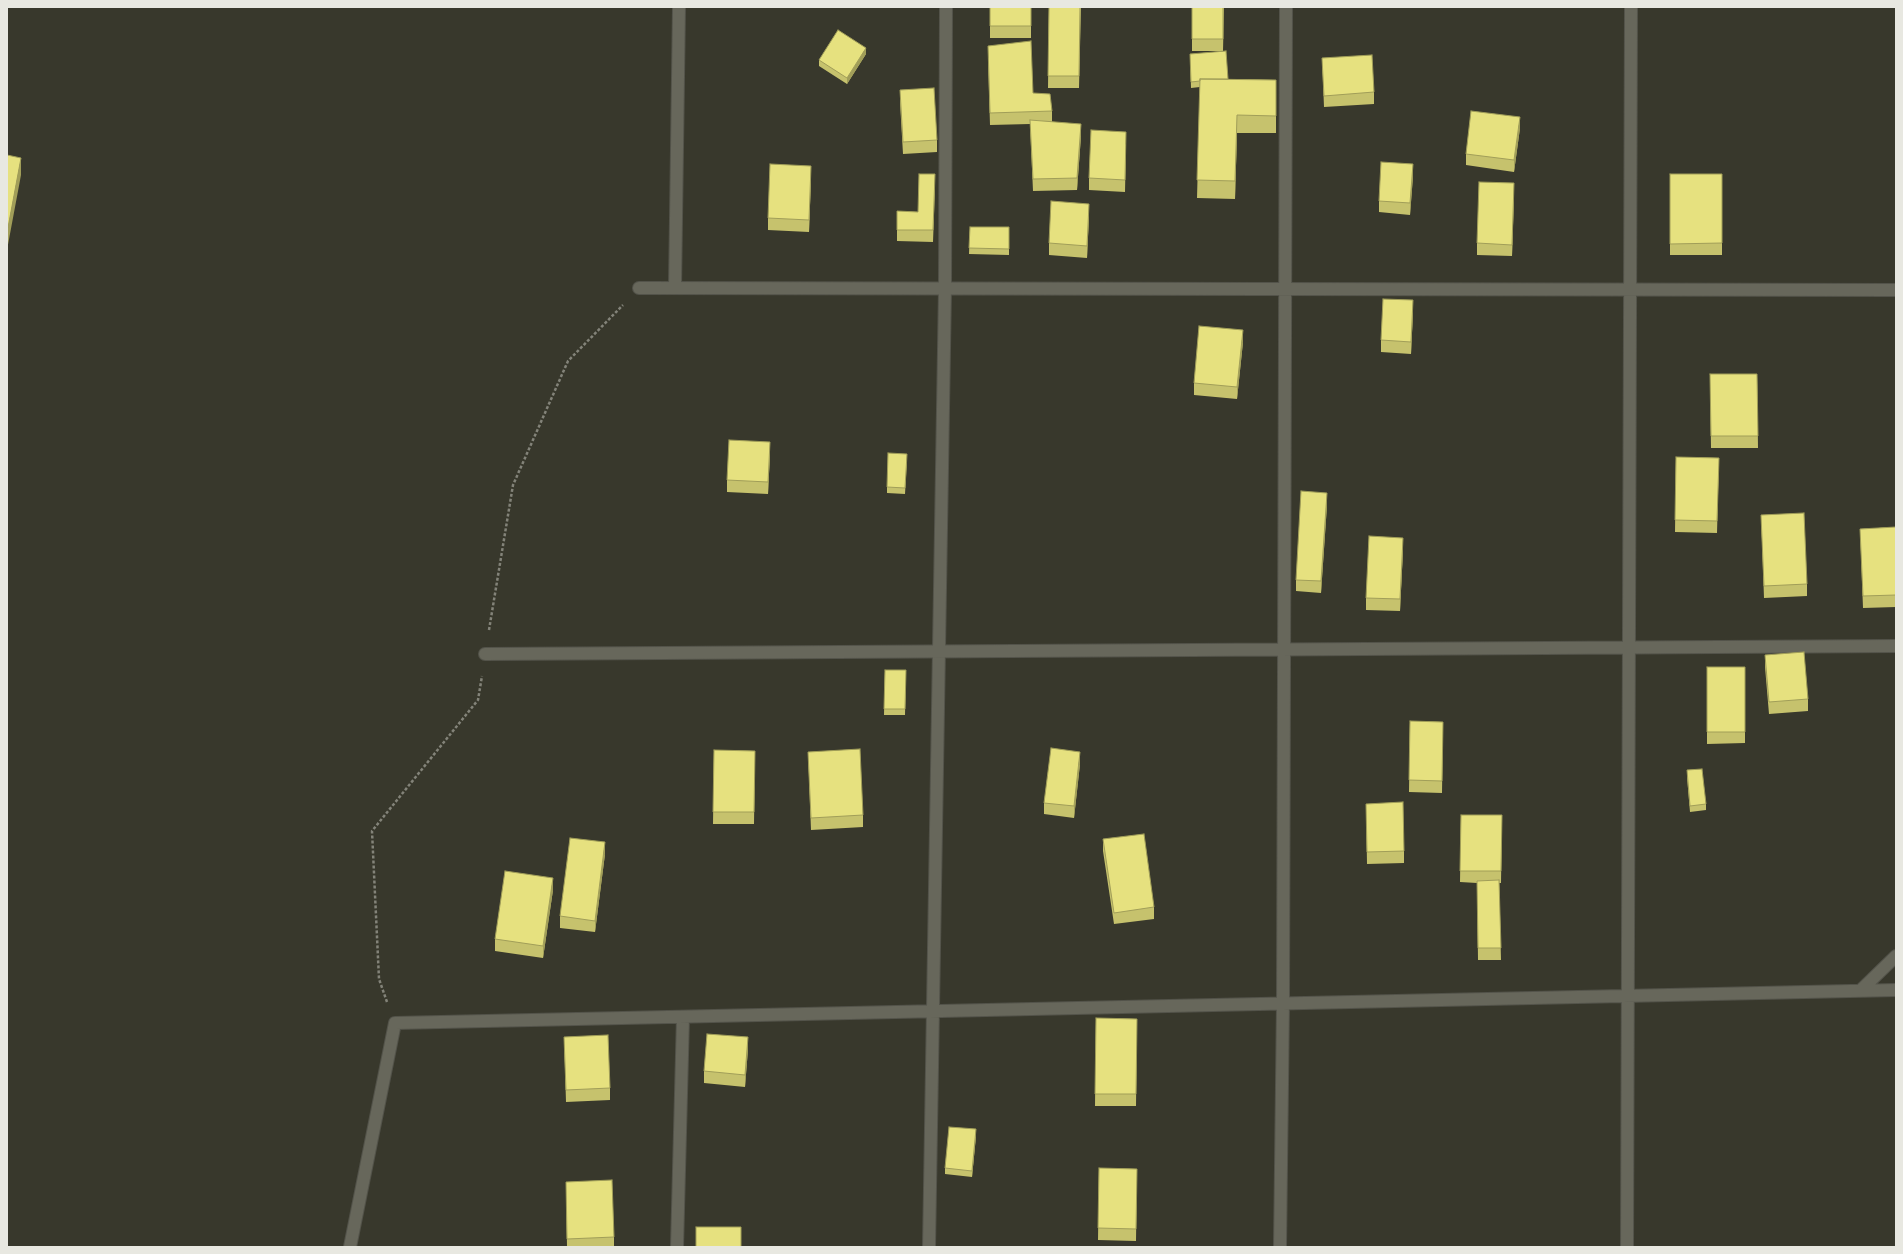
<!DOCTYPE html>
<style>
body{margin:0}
#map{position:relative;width:1903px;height:1254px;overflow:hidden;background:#38382c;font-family:"Noto Serif",serif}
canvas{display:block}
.frame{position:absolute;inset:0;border:8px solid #e8e8e1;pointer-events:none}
</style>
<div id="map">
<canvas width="1903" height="1254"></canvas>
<div class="frame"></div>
</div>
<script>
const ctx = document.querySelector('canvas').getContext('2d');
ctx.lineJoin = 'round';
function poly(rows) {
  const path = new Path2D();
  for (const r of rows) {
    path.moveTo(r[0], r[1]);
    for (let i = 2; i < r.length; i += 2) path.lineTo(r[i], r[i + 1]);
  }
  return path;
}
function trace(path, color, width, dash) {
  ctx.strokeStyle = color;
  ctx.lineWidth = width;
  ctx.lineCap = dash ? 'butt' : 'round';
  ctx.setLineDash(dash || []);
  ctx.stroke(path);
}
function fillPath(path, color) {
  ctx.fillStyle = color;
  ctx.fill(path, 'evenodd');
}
const street = poly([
 [639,288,1896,290],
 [675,288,679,7],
 [485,654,1896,646],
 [1861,990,1896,956],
 [350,1247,395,1023,1896,990],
 [677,1247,683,1017],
 [929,1247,945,289,946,7],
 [1280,1247,1283,1003,1286,7],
 [1627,1247,1631,7]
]);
trace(street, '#53534a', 14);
trace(poly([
 [489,630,513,485,568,361,623,305],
 [387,1002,379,979,372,831,478,700,482,676]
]), '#838379', 2.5, [3, 2]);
trace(street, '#67675b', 12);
fillPath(poly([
 [990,7,1031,7,1031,38,990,38],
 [1049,7,1081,7,1079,88,1048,88],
 [1192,7,1224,7,1223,51,1192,51],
 [866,54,847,84,819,66,819,60],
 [1190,54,1228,79,1276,80,1276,133,1237,133,1235,199,1197,198,1200,87,1191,88],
 [988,58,1052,111,1052,122,1081,136,1077,190,1033,191,1030,124,990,125],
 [1322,58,1374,92,1374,104,1324,107],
 [900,90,937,140,937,152,903,154,900,102],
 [1520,128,1514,172,1466,165,1466,154],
 [1126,144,1125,192,1089,190,1089,178],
 [1670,174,1722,174,1722,255,1670,255],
 [1413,176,1410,215,1379,212,1379,201],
 [811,178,809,232,768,230,768,218],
 [935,186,933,242,897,241,897,211,918,212],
 [1514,195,1512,256,1477,255,1477,243],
 [1089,216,1087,258,1049,255,1049,243],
 [970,227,1009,227,1009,255,969,254],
 [1413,312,1411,354,1381,352,1381,340],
 [1243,342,1237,399,1194,395,1194,383],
 [1710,374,1757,374,1758,448,1711,448],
 [770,454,768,494,727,492,727,480],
 [1676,457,1719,458,1717,533,1675,532],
 [907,460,905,494,887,493,887,487],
 [1327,505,1321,593,1296,591,1296,580],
 [1761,515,1807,584,1807,596,1764,598],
 [1896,527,1896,607,1863,608,1860,529],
 [1403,550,1400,611,1366,610,1366,598],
 [1765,655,1808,699,1808,711,1769,714,1765,667],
 [1707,667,1745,667,1745,743,1707,744],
 [885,670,906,670,905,715,884,715],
 [1410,721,1443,722,1442,793,1409,792],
 [714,750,755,751,754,824,713,824],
 [808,752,863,815,863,827,811,830],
 [1080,764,1074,818,1044,814,1044,803],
 [1687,770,1706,804,1706,810,1690,812,1687,777],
 [1366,804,1404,851,1404,863,1367,864],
 [1461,815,1502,815,1501,883,1499,883,1501,960,1478,960,1477,883,1460,882],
 [1103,839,1154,907,1154,919,1114,924,1103,851],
 [605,854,595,932,560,928,560,916],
 [553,890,543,958,495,951,495,939],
 [1096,1018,1137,1019,1136,1106,1095,1106],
 [564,1037,610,1088,610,1100,566,1102],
 [748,1049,745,1087,704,1083,704,1071],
 [976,1136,972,1177,945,1174,945,1168],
 [1099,1168,1137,1169,1136,1241,1098,1240],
 [566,1182,614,1237,614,1247,567,1247]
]), '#c6c26d');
fillPath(poly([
 [866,48,866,54,847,84,847,78],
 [1237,115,1237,133,1235,199,1235,181],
 [1520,117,1520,128,1514,172,1514,160],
 [1081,124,1081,136,1077,190,1077,178],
 [21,158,21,175,7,250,7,233],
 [1413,164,1413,176,1410,215,1410,203],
 [811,166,811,178,809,232,809,220],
 [1514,183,1514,195,1512,256,1512,245],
 [1089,204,1089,216,1087,258,1087,246],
 [1413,300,1413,312,1411,354,1411,342],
 [1243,330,1243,342,1237,399,1237,387],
 [770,442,770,454,768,494,768,482],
 [1327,493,1327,505,1321,593,1321,581],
 [1403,538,1403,550,1400,611,1400,599],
 [1080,752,1080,764,1074,818,1074,806],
 [605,842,605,854,595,932,595,921],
 [553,878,553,890,543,958,543,946],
 [748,1037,748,1049,745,1087,745,1075],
 [976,1129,976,1136,972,1177,972,1171]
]), '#a19e59');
const building = poly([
 [990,7,1031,7,1031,26,990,26,990,7],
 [1049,7,1080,7,1079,76,1048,76,1049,7],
 [1192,7,1223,7,1223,39,1192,39,1192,7],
 [838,30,866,48,847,78,819,60,838,30],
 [1031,41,1033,93,1050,94,1052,111,990,113,988,46,1031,41],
 [1226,51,1228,79,1200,79,1200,81,1191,82,1190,54,1226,51],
 [1372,55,1374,92,1324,96,1322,58,1372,55],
 [1200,79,1276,80,1276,116,1237,115,1235,181,1197,180,1200,79],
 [934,88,937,140,903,142,900,90,934,88],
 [1471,111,1520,117,1514,160,1466,154,1471,111],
 [1030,120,1081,124,1077,178,1033,179,1030,120],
 [1091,130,1126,132,1125,180,1089,178,1091,130],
 [7,155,21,158,7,233,7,155],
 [1381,162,1413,164,1410,203,1379,201,1381,162],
 [770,164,811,166,809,220,768,218,770,164],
 [919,174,935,174,933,230,897,230,897,211,918,212,919,174],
 [1670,174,1722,174,1722,243,1670,244,1670,174],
 [1479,182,1514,183,1512,245,1477,243,1479,182],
 [1051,201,1089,204,1087,246,1049,243,1051,201],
 [970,227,1009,227,1009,249,969,248,970,227],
 [1383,299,1413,300,1411,342,1381,340,1383,299],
 [1199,326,1243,330,1237,387,1194,383,1199,326],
 [1710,374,1757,374,1758,436,1711,436,1710,374],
 [729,440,770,442,768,482,727,480,729,440],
 [888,453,907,454,905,488,887,487,888,453],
 [1676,457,1719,458,1717,521,1675,520,1676,457],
 [1301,491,1327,493,1321,581,1296,580,1301,491],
 [1804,513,1807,584,1764,586,1761,515,1804,513],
 [1896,527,1896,595,1863,596,1860,529,1896,527],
 [1369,536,1403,538,1400,599,1366,598,1369,536],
 [1804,652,1808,699,1769,702,1765,655,1804,652],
 [1707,667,1745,667,1745,732,1707,732,1707,667],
 [885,670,906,670,905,709,884,709,885,670],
 [1410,721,1443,722,1442,781,1409,780,1410,721],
 [1051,748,1080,752,1074,806,1044,803,1051,748],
 [860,749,863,815,811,818,808,752,860,749],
 [714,750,755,751,754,812,713,812,714,750],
 [1702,769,1706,804,1690,806,1687,770,1702,769],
 [1403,802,1404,851,1367,852,1366,804,1403,802],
 [1461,815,1502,815,1501,871,1460,871,1461,815],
 [1144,834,1154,907,1114,913,1103,839,1144,834],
 [570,838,605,842,595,921,560,916,570,838],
 [505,871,553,878,543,946,495,939,505,871],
 [1499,880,1501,948,1478,948,1477,881,1499,880],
 [1096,1018,1137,1019,1136,1094,1095,1094,1096,1018],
 [707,1034,748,1037,745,1075,704,1071,707,1034],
 [608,1035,610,1088,566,1090,564,1037,608,1035],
 [949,1127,976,1129,972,1171,945,1168,949,1127],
 [1099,1168,1137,1169,1136,1229,1098,1228,1099,1168],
 [612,1180,614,1237,567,1239,566,1182,612,1180],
 [696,1227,741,1227,741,1247,696,1247,696,1227]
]);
fillPath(building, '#e6e17f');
trace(building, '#a19e59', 1);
</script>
